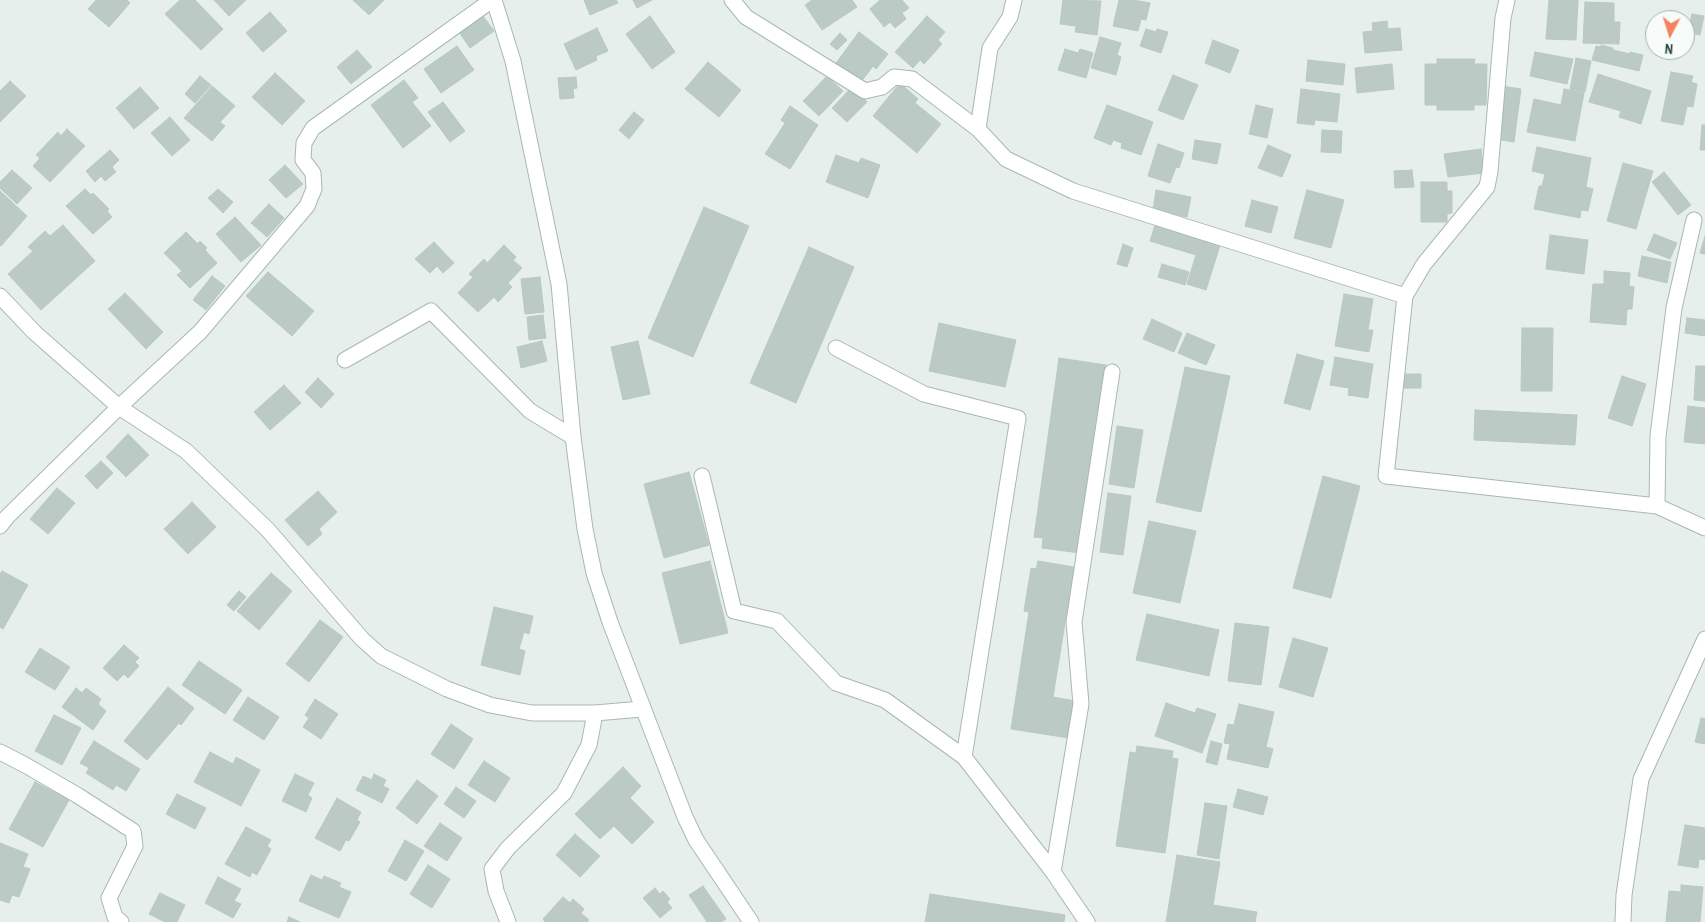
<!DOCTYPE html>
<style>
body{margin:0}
#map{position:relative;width:1705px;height:922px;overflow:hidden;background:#e6efeb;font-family:"Archivo Narrow",sans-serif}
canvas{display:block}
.north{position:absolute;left:1645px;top:10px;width:50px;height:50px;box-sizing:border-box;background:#f7fbf9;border:1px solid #a3b1ad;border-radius:50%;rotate:185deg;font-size:14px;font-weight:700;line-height:20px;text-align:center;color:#24423a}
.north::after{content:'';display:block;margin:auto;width:18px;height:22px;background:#f4845f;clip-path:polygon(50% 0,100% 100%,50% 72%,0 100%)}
</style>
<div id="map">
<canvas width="1705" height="922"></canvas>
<div class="north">N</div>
</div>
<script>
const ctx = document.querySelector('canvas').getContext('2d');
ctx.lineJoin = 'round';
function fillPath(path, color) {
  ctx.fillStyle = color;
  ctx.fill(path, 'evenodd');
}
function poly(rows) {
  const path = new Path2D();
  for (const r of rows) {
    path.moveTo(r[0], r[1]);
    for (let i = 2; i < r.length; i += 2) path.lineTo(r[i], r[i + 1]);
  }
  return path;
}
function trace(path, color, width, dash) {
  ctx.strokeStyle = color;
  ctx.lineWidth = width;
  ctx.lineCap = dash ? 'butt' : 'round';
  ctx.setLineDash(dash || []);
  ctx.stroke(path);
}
const building = poly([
 [96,0,127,0,130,3,109,27,88,9,96,0],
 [180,0,195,0,223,29,201,50,165,14,180,0],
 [214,0,246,0,229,16,214,0],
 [353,0,384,0,369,15,353,0],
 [584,0,616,0,618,3,590,15,584,0],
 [633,0,652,0,637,8,633,0],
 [812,0,852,0,857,7,822,30,805,5,812,0],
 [880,0,902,0,909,8,902,13,906,19,895,28,890,22,884,27,870,9,880,0],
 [1063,0,1101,1,1097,35,1075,32,1076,26,1060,24,1063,0],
 [1119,0,1133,0,1150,3,1146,20,1141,19,1138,31,1113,26,1119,0],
 [1549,0,1578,0,1576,40,1546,39,1549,0],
 [1585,2,1614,3,1614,22,1620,22,1619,44,1583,43,1585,2],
 [270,12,287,31,263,52,246,33,270,12],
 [1692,14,1704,16,1700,35,1688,32,1692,14],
 [483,16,494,31,470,48,459,32,483,16],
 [650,16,675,52,652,69,626,34,650,16],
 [927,16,945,32,938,40,942,44,924,64,920,60,913,68,895,52,927,16],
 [1387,21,1388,29,1400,28,1402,50,1365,53,1363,32,1373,31,1372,23,1387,21],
 [597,28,608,51,596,56,597,60,576,70,564,44,597,28],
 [1146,29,1156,32,1157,29,1168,32,1161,53,1140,46,1146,29],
 [859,32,888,54,876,69,873,66,861,82,836,63,859,32],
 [840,33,847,40,837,50,830,44,840,33],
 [1100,37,1121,43,1117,55,1121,57,1116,75,1091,68,1100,37],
 [1213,40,1239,50,1230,73,1205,63,1213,40],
 [1601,45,1613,48,1613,50,1630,54,1630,52,1643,55,1639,71,1592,60,1596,46,1601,47,1601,45],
 [457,46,474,70,441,93,424,69,457,46],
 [1065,49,1078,53,1080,49,1093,53,1086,78,1058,70,1065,49],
 [357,50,372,67,351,84,337,67,357,50],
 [1535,52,1573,59,1567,84,1530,76,1535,52],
 [1576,58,1591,61,1585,92,1570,89,1576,58],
 [1437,59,1475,59,1474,64,1487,64,1486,105,1474,105,1474,110,1437,110,1437,105,1425,105,1425,64,1437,64,1437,59],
 [1308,60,1345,64,1343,85,1306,81,1308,60],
 [708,62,741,90,719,117,685,89,708,62],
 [1392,64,1394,89,1357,93,1355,68,1392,64],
 [1671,72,1693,76,1691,82,1697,84,1693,107,1687,106,1683,125,1661,121,1671,72],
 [275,73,305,101,282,125,252,97,275,73],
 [1598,74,1651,91,1641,124,1619,117,1621,111,1589,102,1598,74],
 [1173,75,1198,85,1183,120,1158,110,1173,75],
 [200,76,211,85,195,103,185,94,200,76],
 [827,76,843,91,819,116,803,101,827,76],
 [576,77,577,88,573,89,574,98,560,99,558,78,576,77],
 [404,80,418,98,412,102,431,126,403,148,371,105,404,80],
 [10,81,26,96,0,122,0,91,10,81],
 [900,83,918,99,915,103,941,124,917,153,873,116,900,83],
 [212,86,235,106,220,122,225,126,212,141,184,118,212,86],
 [1501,86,1521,89,1514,142,1495,139,1501,86],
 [140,87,159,108,134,129,116,108,140,87],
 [852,87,867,102,847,122,832,108,852,87],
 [1301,89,1340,94,1337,122,1315,120,1314,125,1297,123,1301,89],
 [1564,89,1584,93,1575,141,1527,132,1534,99,1561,105,1564,89],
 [443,102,465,131,450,142,428,112,443,102],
 [1107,105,1153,122,1141,155,1121,148,1122,143,1113,140,1111,145,1094,138,1107,105],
 [1256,105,1273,109,1267,138,1249,134,1256,105],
 [790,106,818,125,790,169,765,154,785,123,781,120,790,106],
 [634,112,644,120,629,139,619,130,634,112],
 [170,117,190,140,172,156,151,133,170,117],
 [1702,125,1705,125,1705,150,1700,150,1702,125],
 [67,129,85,146,50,182,33,166,40,158,36,155,58,132,61,136,67,129],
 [1322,130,1342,131,1341,153,1321,152,1322,130],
 [1195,140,1221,144,1217,164,1192,159,1195,140],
 [1158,144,1184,153,1179,168,1176,167,1170,183,1148,176,1158,144],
 [1268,145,1291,155,1282,177,1258,168,1268,145],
 [1537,147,1591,158,1586,187,1593,189,1588,211,1581,210,1580,218,1534,209,1539,186,1542,186,1545,174,1532,171,1537,147],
 [1481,149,1484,173,1448,177,1444,154,1481,149],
 [110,150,119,160,112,167,116,172,105,181,101,176,95,182,86,171,110,150],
 [836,155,859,163,861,158,880,165,868,198,826,182,836,155],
 [1623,163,1653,171,1636,229,1607,221,1623,163],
 [285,165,303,184,286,198,269,180,285,165],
 [12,170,32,188,17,204,0,188,0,182,12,170],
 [1412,170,1414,187,1395,188,1394,171,1412,170],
 [1664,172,1691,205,1678,215,1652,182,1664,172],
 [1421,182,1447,182,1447,191,1452,191,1452,213,1447,214,1447,222,1421,222,1421,182],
 [85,189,91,195,93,193,109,209,107,211,112,217,93,234,66,206,85,189],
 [218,189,233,202,223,213,208,198,218,189],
 [1156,190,1191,197,1187,217,1153,210,1156,190],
 [1307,190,1344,200,1331,248,1294,238,1307,190],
 [0,191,27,216,1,246,0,245,0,191],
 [1252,200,1278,207,1271,233,1245,226,1252,200],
 [269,204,284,218,267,237,251,223,269,204],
 [704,207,749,226,693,357,648,338,704,207],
 [235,217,261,245,241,262,216,234,235,217],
 [1156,222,1221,242,1206,290,1187,284,1196,255,1150,241,1156,222],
 [63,225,95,261,41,310,8,274,33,251,28,247,45,231,50,236,63,225],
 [186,232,198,244,200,241,207,248,205,250,217,263,190,288,177,275,182,271,164,253,186,232],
 [1654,234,1677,243,1670,259,1647,250,1654,234],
 [1550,235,1588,240,1584,274,1546,269,1550,235],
 [1705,236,1705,254,1700,253,1705,236],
 [434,242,454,263,443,273,437,266,430,273,415,259,434,242],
 [1123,244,1133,248,1127,267,1117,264,1123,244],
 [504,245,516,257,513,260,522,268,508,283,512,287,498,302,494,297,478,312,458,293,473,277,469,274,484,259,487,263,504,245],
 [809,247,854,267,796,403,750,383,809,247],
 [1642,256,1671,262,1667,283,1638,276,1642,256],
 [1162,264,1189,272,1185,285,1158,277,1162,264],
 [1604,271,1630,273,1629,286,1634,287,1632,309,1627,309,1626,325,1590,322,1593,284,1604,284,1604,271],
 [268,272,314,311,292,336,246,296,268,272],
 [212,276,225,286,206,310,193,300,212,276],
 [540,277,544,312,525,314,521,279,540,277],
 [125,293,163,332,146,349,108,309,125,293],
 [1344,294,1373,299,1368,330,1373,330,1369,352,1335,346,1344,294],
 [543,315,546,338,529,340,527,317,543,315],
 [1687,318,1705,320,1705,336,1685,333,1687,318],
 [1152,319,1182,333,1174,352,1143,339,1152,319],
 [939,323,1016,340,1005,387,929,371,939,323],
 [1522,328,1553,328,1552,391,1521,391,1522,328],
 [1187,333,1215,345,1206,365,1178,353,1187,333],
 [542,341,547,361,521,368,517,347,542,341],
 [638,341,650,394,623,400,611,347,638,341],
 [1297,354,1324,361,1310,410,1284,403,1297,354],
 [1335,357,1373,364,1368,398,1348,395,1349,388,1330,385,1335,357],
 [1059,358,1106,365,1080,553,1042,548,1043,538,1034,537,1059,358],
 [1696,366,1705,366,1705,401,1694,400,1696,366],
 [1185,367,1230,376,1201,512,1156,502,1185,367],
 [1404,374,1421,374,1421,388,1404,388,1404,374],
 [1622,376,1646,384,1632,426,1608,418,1622,376],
 [318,378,334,394,321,408,305,392,318,378],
 [284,385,301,403,270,430,254,412,284,385],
 [1688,406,1705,408,1705,444,1684,442,1688,406],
 [1475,410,1577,415,1575,445,1474,440,1475,410],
 [1117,426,1143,430,1134,488,1109,484,1117,426],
 [128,434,149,455,126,477,106,457,128,434],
 [101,461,113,473,97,489,85,476,101,461],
 [689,472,709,545,664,558,644,484,689,472],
 [1323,476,1360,486,1331,598,1293,588,1323,476],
 [57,488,75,503,48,534,30,519,57,488],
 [318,491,337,512,319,529,322,534,308,546,285,520,318,491],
 [1108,493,1131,496,1123,555,1100,552,1108,493],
 [192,502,216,527,188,554,164,529,192,502],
 [1149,521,1196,531,1180,603,1133,593,1149,521],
 [710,561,728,633,680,644,662,573,710,561],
 [1038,561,1074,567,1053,697,1075,701,1069,738,1011,729,1029,612,1024,611,1031,568,1036,569,1038,561],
 [2,571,28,585,3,629,0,627,0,574,2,571],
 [271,573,292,591,259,630,237,611,271,573],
 [239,591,246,597,234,611,227,605,239,591],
 [494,607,533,616,529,634,524,632,519,649,525,651,520,675,481,665,494,607],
 [1147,614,1219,630,1209,676,1136,660,1147,614],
 [320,620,343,637,309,682,286,664,320,620],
 [1235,623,1269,627,1261,685,1228,681,1235,623],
 [1293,638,1328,648,1313,697,1279,687,1293,638],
 [124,645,139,658,135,662,139,666,128,678,124,674,117,681,103,668,124,645],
 [40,648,70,667,55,690,25,672,40,648],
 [199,661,242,690,225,714,182,685,199,661],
 [168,687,194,708,181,725,179,723,147,760,124,741,168,687],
 [76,688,82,693,86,688,101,699,98,704,106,711,93,730,62,707,76,688],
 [248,697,279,717,264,740,233,720,248,697],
 [315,699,338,714,321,739,303,727,309,718,305,715,315,699],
 [1166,703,1195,713,1197,708,1216,714,1202,753,1155,736,1166,703],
 [1239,704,1274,712,1266,747,1273,749,1268,768,1227,759,1230,744,1224,743,1228,724,1234,725,1239,704],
 [54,715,81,728,62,765,35,751,54,715],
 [1701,718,1705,719,1705,744,1695,742,1701,718],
 [451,724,473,739,454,769,431,754,451,724],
 [94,741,140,769,126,791,116,785,113,790,86,773,89,768,80,763,94,741],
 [1211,741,1222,744,1217,765,1206,762,1211,741],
 [1137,746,1173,751,1172,758,1178,759,1165,853,1116,846,1130,752,1136,753,1137,746],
 [210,752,233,764,236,757,260,770,241,806,194,782,210,752],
 [484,761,510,778,495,802,468,785,484,761],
 [623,767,641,786,630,798,654,822,632,844,614,826,600,839,575,814,623,767],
 [295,774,314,783,308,795,312,798,306,812,282,801,295,774],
 [374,774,386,780,383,786,389,789,382,803,356,790,363,776,372,780,374,774],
 [417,780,438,796,417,824,396,808,417,780],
 [35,782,69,800,43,847,9,829,35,782],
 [456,787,476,801,464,818,444,804,456,787],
 [1238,789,1268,797,1263,815,1233,807,1238,789],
 [177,794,206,808,195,829,166,814,177,794],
 [337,798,361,812,357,820,360,822,349,841,346,840,340,851,315,838,337,798],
 [1205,803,1227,806,1219,859,1197,855,1205,803],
 [440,823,462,838,447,861,424,846,440,823],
 [1685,825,1705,828,1705,860,1699,859,1698,868,1678,865,1685,825],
 [246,827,271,840,267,846,271,849,257,875,252,872,250,877,225,864,246,827],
 [575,834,600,856,580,877,556,855,575,834],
 [405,840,424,851,406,881,388,871,405,840],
 [0,843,28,854,23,867,30,869,19,897,12,895,9,903,0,900,0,843],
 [1177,855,1220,862,1213,905,1257,912,1255,922,1166,922,1177,855],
 [428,865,450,879,432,908,410,894,428,865],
 [311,875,322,880,324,876,341,883,339,887,351,892,339,918,299,901,311,875],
 [218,877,241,889,234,901,241,904,233,918,205,903,218,877],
 [1681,885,1703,887,1700,922,1666,922,1669,891,1681,892,1681,885],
 [703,886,726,919,721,922,707,922,689,895,703,886],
 [655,888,660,894,663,891,670,899,667,902,672,908,660,918,643,898,655,888],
 [160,893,185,905,177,922,165,922,149,914,160,893],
 [930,894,1065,915,1064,922,925,922,930,894],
 [563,897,570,903,573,899,584,909,581,913,589,920,587,922,545,922,543,919,563,897],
 [289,917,300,922,287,922,289,917]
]);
fillPath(building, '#bbcac4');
trace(building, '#b8c9c2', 1);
const service = poly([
 [345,360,431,311,530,411,573,437]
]);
const minor = poly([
 [732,0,746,17,865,91,882,87,894,77,912,79,978,129],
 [1014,0,1010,17,990,48,978,129,1006,159,1073,191,1405,296],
 [1507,0,1503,18,1490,171,1487,187,1424,264,1405,296,1386,476,1657,506,1705,528],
 [0,296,34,332,119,407,186,451,268,530,362,639,381,656,447,689,490,705,532,713,595,713,642,709],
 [836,348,924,394,1018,418,964,757,1053,872,1087,922],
 [702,476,734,611,777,621,836,683,885,700,964,757],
 [1657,506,1658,436,1674,308,1694,220],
 [0,526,7,517,119,407,200,332,307,206,314,189,313,173,303,160,304,143,313,128,492,0],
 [0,752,27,766,77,795,133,831,135,846,109,898,115,917,121,922],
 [1053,872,1081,704,1074,622,1112,372],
 [508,922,496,891,492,869,508,848,564,793,589,745,595,713],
 [1623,922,1624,895,1641,779,1705,639]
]);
const tertiary = poly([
 [494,0,513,61,559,284,573,437,585,529,594,573,610,622,685,817,696,840,751,922]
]);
trace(service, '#a8b8b2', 17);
trace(minor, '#a8b8b2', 17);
trace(tertiary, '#a8b8b2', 17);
trace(service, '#fff', 15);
trace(minor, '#fff', 15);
trace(tertiary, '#fff', 15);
</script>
